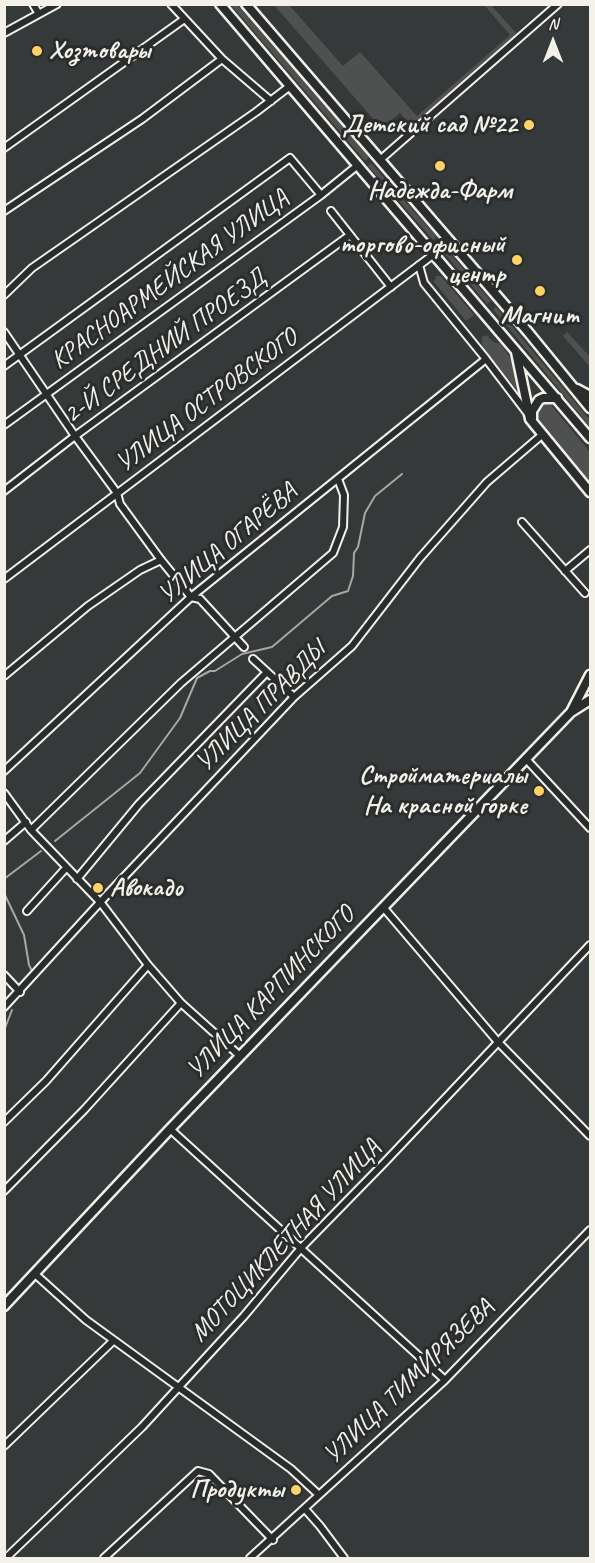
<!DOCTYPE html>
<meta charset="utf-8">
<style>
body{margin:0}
#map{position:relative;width:595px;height:1563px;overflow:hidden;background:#363939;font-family:Caveat,sans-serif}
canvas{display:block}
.frame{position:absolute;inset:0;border:6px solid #f4f1e8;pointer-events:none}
.north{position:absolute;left:523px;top:12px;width:60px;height:60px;-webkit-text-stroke:4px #2a2d2e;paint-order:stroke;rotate:0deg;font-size:16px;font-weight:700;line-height:24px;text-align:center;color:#f4f1e8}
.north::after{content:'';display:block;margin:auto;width:21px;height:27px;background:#f4f1e8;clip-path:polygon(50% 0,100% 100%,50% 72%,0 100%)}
</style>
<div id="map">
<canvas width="595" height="1563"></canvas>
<div class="frame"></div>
<div class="north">N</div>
</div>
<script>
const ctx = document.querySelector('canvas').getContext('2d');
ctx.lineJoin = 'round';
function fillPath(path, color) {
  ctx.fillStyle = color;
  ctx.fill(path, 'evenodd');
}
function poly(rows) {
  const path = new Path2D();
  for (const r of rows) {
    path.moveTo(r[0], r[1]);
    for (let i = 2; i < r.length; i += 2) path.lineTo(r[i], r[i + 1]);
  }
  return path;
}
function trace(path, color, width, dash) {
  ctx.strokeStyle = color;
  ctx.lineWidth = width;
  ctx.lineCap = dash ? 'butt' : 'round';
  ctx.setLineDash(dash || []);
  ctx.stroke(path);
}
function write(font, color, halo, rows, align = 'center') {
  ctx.font = font + ' Caveat,sans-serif';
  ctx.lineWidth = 6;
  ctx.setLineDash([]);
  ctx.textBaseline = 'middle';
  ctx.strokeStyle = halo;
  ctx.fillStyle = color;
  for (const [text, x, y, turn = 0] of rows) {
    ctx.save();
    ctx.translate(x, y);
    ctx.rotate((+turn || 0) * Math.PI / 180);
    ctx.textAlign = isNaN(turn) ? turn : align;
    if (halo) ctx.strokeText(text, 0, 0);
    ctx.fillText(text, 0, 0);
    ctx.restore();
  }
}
fillPath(poly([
 [231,5,238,5,369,157,365,161],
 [274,5,289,5,343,66,360,52,417,116,510,35,485,6,487,5,491,5,518,35,416,125,413,122,410,124,400,113,382,129],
 [371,163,437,237,433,240,368,166],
 [448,251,491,301,487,304,445,254],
 [436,276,441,276,474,315,466,321,434,282],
 [496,307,590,420,590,427,493,309],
 [567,332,590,357,590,367,563,336],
 [486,335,495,343,500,343,511,359,521,395,482,347,482,337],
 [545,403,551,405,590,452,590,482,537,416,536,410,539,405]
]), '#4e514f');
trace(poly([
 [55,841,140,773,180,718,197,678,210,671,215,671,242,654,272,647,332,596,348,591,353,576,354,553,358,547,365,513,375,496,402,474],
 [4,879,41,851],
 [4,893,24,935,29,965,33,973],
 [5,1028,12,1010]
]), '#a8a7a1', 2);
const minor = poly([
 [33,4,39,14],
 [171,4,222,59,271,101],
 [4,33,57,4],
 [4,148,183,20],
 [380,160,558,4],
 [4,211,142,119,222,59],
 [331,211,391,287],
 [419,265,424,283,486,359,528,414],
 [4,295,32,268,256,112,290,86],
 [4,332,75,436,117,493,120,504,161,560,191,597,200,599,244,647],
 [4,366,290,158,321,195],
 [4,425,321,195,358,165],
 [4,491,75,436,350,235],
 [522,522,585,593],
 [565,571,590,550],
 [4,579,434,254],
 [253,659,294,697],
 [4,676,88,606,140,570,161,560],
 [526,759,590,828],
 [4,771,191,597,486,359],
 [4,793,31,830,101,903,148,965,181,1003,240,1056],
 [31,830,181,683,333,553,343,527,344,495,338,479],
 [4,841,26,822],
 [77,879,139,804,266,673],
 [383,907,498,1042,590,1136],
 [27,911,66,868],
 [4,975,20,992],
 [4,1007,105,897,294,697,352,646,420,558,487,482,543,434],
 [4,1122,46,1081,148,965],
 [170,1129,445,1380],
 [4,1191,84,1110,181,1003],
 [35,1274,86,1320,291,1469,319,1495],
 [4,1446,113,1341],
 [305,1509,320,1526,344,1558],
 [6,1558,142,1427,244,1316,301,1248,385,1162,590,945],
 [104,1558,198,1471,209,1474,273,1540],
 [250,1558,445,1380,590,1230]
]);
const major = poly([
 [220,4,590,438],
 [246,4,528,332,590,408],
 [434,254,450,241],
 [516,352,530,419,590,492],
 [577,389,590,396],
 [532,419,532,411,539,400,543,398,557,398],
 [571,712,590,675],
 [4,1306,170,1129,571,712,590,700]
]);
trace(minor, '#f4f1e8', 10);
trace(major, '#f4f1e8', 13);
trace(minor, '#2a2d2e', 6);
trace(major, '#2a2d2e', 8);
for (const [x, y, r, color] of [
 [37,51,6,"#ffd166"],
 [529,125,6,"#ffd166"],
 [440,166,6,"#ffd166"],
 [517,260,6,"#ffd166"],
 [540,291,6,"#ffd166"],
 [539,791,6,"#ffd166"],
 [98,888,6,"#ffd166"],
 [296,1490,6,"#ffd166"]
]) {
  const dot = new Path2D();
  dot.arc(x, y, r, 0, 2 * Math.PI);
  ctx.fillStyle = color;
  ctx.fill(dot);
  trace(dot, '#2a2d2e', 2);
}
write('bold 26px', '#f4f1e8', '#2a2d2e', [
 ["Хозтовары",49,51,"left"],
 ["Детский сад №22",517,125],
 ["Надежда-Фарм",440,191,"center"],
 ["торгово-офисный",505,245],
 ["центр",505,275],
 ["Магнит",540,316,"center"],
 ["Стройматериалы",527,776],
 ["На красной горке",527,806],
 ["Авокадо",110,888,"left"],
 ["Продукты",284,1490]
], 'right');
write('26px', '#f4f1e8', '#2a2d2e', [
 ["КРАСНОАРМЕЙСКАЯ УЛИЦА",170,280,-36],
 ["2-Й СРЕДНИЙ ПРОЕЗД",165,347,-36],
 ["УЛИЦА ОСТРОВСКОГО",207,401,-37],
 ["УЛИЦА ОГАРЁВА",228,544,-40],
 ["УЛИЦА ПРАВДЫ",261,707,-45],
 ["УЛИЦА КАРПИНСКОГО",271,993,-46],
 ["МОТОЦИКЛЕТНАЯ УЛИЦА",286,1241,-47],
 ["УЛИЦА ТИМИРЯЗЕВА",409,1382,-44]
]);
</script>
